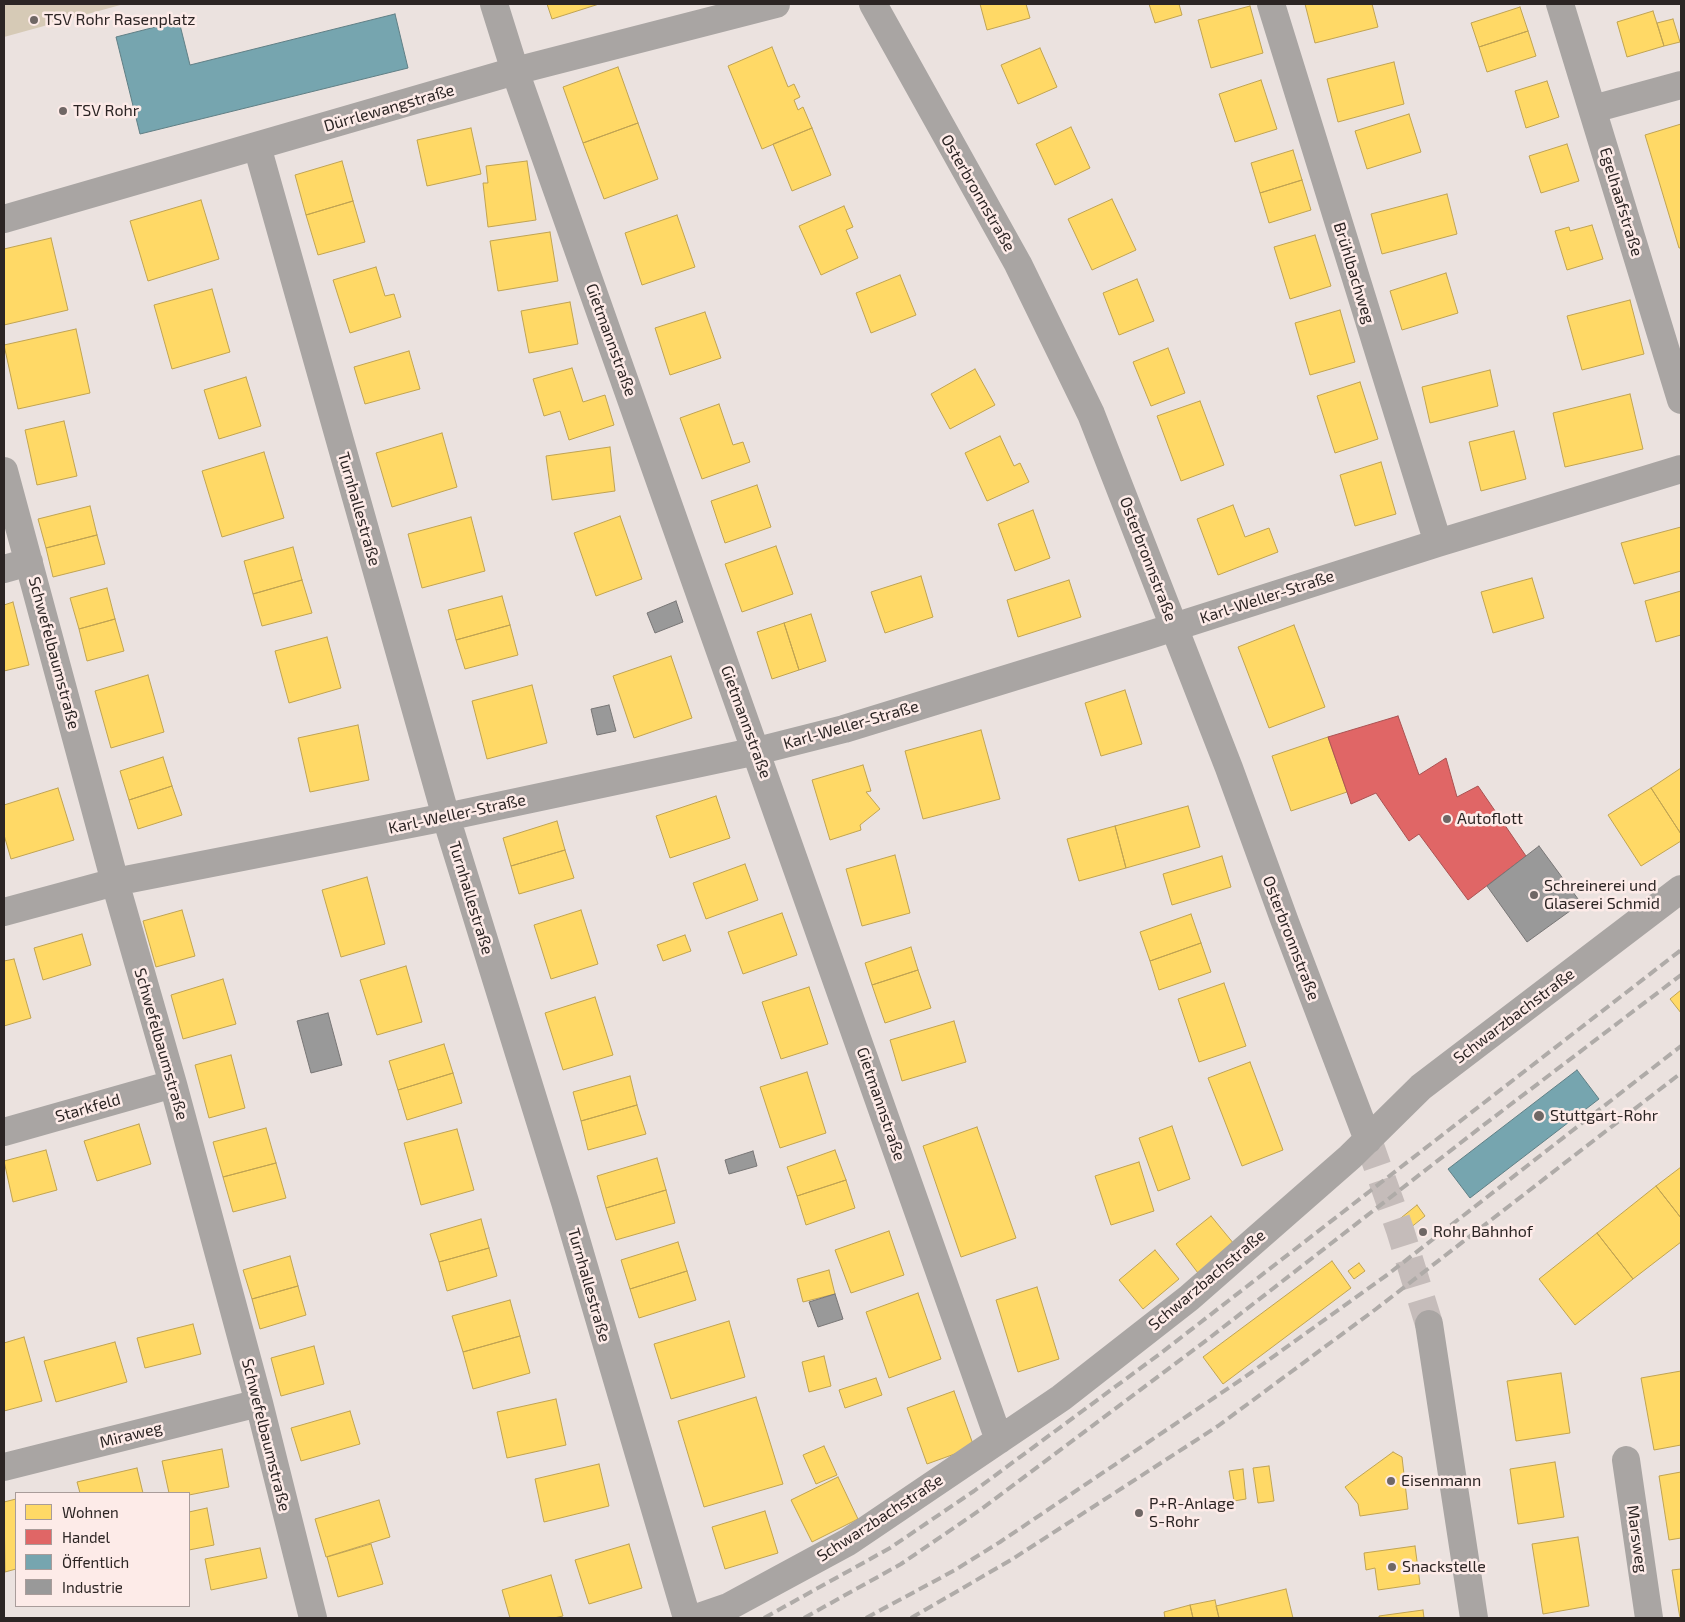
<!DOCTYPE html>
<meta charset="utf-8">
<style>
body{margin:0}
#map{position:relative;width:1685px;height:1622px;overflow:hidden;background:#ebe2df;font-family:"Exo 2",sans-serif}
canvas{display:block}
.frame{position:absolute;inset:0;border:5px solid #2c2524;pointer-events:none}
.legend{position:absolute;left:15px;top:1492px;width:175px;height:115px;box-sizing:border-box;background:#fdebe8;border:1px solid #a99c9a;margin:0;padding:6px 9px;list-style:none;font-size:15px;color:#2c2524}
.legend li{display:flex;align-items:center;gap:10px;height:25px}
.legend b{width:25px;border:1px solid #a99c9a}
</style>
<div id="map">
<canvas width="1685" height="1622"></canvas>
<div class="frame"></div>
<ul class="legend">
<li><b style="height:14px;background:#ffd966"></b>Wohnen</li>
<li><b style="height:14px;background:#e06666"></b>Handel</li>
<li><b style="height:14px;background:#76a5af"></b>Öffentlich</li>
<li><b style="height:14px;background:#999"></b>Industrie</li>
</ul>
</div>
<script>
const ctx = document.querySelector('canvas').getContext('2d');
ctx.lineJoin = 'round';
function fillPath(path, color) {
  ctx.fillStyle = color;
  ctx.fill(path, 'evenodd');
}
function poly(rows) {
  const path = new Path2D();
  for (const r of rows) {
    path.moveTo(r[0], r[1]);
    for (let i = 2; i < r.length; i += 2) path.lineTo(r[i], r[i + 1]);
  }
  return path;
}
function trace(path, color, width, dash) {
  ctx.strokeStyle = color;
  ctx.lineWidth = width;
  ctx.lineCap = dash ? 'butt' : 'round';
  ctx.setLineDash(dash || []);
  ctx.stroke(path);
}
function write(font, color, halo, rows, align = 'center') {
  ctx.font = font + ' "Exo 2",sans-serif';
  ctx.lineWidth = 5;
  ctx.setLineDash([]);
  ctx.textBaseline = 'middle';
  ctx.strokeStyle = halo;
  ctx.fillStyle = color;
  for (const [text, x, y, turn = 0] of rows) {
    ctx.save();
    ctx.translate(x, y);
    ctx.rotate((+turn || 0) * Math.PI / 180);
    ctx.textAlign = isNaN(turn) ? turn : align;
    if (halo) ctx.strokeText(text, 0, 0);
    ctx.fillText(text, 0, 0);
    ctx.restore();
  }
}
fillPath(poly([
 [4,4,124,4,4,37]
]), '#d6cab6');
const homes = poly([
 [547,4,599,4,552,19,547,4],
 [980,4,1026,4,1030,18,987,30,980,4],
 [1149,4,1179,4,1182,15,1155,23,1149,4],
 [1305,4,1372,4,1378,27,1315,43,1305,4],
 [1250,6,1263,53,1211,68,1198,20,1250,6],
 [1520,7,1528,31,1479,47,1471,23,1520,7],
 [1653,11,1664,46,1627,57,1617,22,1653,11],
 [1673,19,1680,42,1664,46,1657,23,1673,19],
 [1528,31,1536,56,1487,72,1479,47,1528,31],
 [772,47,788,87,794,84,800,97,794,100,798,110,803,107,812,128,762,149,728,66,772,47],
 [1040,48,1057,87,1018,104,1001,65,1040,48],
 [1394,62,1404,104,1338,122,1327,79,1394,62],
 [618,67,638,123,583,143,563,87,618,67],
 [1261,80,1277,129,1235,142,1219,94,1261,80],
 [1547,81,1559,117,1526,128,1515,91,1547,81],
 [1409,114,1421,152,1367,169,1355,131,1409,114],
 [638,123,658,179,604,199,583,143,638,123],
 [1681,124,1681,248,1679,248,1645,135,1681,124],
 [1071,127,1090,168,1055,185,1036,144,1071,127],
 [471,128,481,174,427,186,417,140,471,128],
 [812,128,831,175,792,191,773,144,812,128],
 [1567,144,1579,181,1541,193,1529,156,1567,144],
 [1293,150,1302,180,1260,193,1251,163,1293,150],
 [342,161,353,201,306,215,295,175,342,161],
 [527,161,536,220,488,227,483,183,488,183,486,166,527,161],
 [1302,180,1311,210,1269,223,1260,193,1302,180],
 [1447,194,1457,234,1382,254,1371,214,1447,194],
 [1112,199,1136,250,1092,270,1068,219,1112,199],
 [201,200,219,259,148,281,130,221,201,200],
 [353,201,365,242,318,255,306,215,353,201],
 [844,206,853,227,846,230,858,258,821,275,799,226,844,206],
 [677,215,695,267,642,285,625,233,677,215],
 [1592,225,1603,259,1567,270,1555,231,1569,227,1570,231,1592,225],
 [550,232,558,281,498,291,490,241,550,232],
 [1315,235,1331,286,1290,299,1274,247,1315,235],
 [51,238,68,310,4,325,4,249,51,238],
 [376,267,385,296,394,294,401,317,350,333,333,280,376,267],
 [1446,273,1458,313,1402,330,1390,291,1446,273],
 [900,275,916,315,871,333,856,293,900,275],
 [1137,279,1154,321,1119,335,1103,293,1137,279],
 [212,289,230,352,172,369,154,305,212,289],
 [1630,300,1644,354,1582,370,1567,316,1630,300],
 [570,302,578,344,529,353,521,311,570,302],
 [1340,310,1355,362,1310,375,1295,323,1340,310],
 [705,312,721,358,670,375,655,328,705,312],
 [76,329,90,393,18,409,4,345,76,329],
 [1168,348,1185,393,1151,406,1133,362,1168,348],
 [409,351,420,389,365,404,354,367,409,351],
 [572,368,583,402,605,395,614,425,569,440,560,411,544,416,533,379,572,368],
 [975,369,995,405,950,429,931,394,975,369],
 [1490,370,1498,406,1430,423,1422,387,1490,370],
 [246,377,261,426,219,439,204,390,246,377],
 [1360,382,1378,439,1335,453,1317,396,1360,382],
 [1630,394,1643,449,1565,467,1553,413,1630,394],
 [1200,401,1224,465,1181,481,1157,416,1200,401],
 [719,404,733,445,743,442,750,462,702,479,680,418,719,404],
 [64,421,77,476,37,485,25,430,64,421],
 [1514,431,1526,479,1481,491,1469,442,1514,431],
 [442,433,457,487,392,507,376,453,442,433],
 [1000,436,1014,466,1020,463,1029,482,987,501,965,453,1000,436],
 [610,447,615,491,552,500,546,456,610,447],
 [264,452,284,518,222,537,202,471,264,452],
 [1381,462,1396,514,1355,526,1340,475,1381,462],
 [757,485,771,527,725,543,711,501,757,485],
 [1233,505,1245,537,1269,528,1278,552,1218,575,1197,519,1233,505],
 [90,506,97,535,46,548,38,519,90,506],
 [1033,510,1050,558,1015,571,998,524,1033,510],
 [620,516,642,579,596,596,574,533,620,516],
 [471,517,485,571,422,588,408,534,471,517],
 [1681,527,1681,571,1634,584,1621,543,1681,527],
 [97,535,105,564,53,577,46,548,97,535],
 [776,546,793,594,742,612,725,564,776,546],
 [293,547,302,580,253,594,244,561,293,547],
 [921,576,933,617,885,633,871,592,921,576],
 [1532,578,1544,618,1493,633,1481,592,1532,578],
 [302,580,312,613,262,626,253,594,302,580],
 [1069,580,1081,617,1018,637,1007,600,1069,580],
 [107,588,115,619,79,629,70,598,107,588],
 [1681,591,1681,635,1656,642,1645,601,1681,591],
 [502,596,510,625,456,640,448,610,502,596],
 [13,602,29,665,4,671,4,605,13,602],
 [811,614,826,661,799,670,784,623,811,614],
 [115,619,124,651,87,661,79,629,115,619],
 [784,623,799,670,772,679,757,632,784,623],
 [510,625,518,655,465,669,456,640,510,625],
 [1294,625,1325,707,1269,728,1238,647,1294,625],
 [327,637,341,688,289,703,275,651,327,637],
 [671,656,692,718,634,738,613,676,671,656],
 [148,675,164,732,111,748,95,691,148,675],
 [532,685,547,743,487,759,472,701,532,685],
 [1125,690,1142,744,1101,756,1085,703,1125,690],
 [358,725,369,780,310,792,298,738,358,725],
 [981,730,1000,799,923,819,905,751,981,730],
 [1328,737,1347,792,1291,811,1272,756,1328,737],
 [163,757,172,786,129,800,120,771,163,757],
 [863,765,871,791,866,792,880,809,860,825,861,830,830,840,812,780,863,765],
 [1681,768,1681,834,1651,788,1681,768],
 [172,786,182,815,138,829,129,800,172,786],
 [58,788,74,840,11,859,4,835,4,805,58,788],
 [1651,788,1681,834,1681,841,1641,866,1608,815,1651,788],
 [716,796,730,838,670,858,656,816,716,796],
 [1188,806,1200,847,1126,868,1115,826,1188,806],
 [557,821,565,850,511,866,503,838,557,821],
 [1115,826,1126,868,1079,881,1067,839,1115,826],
 [565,850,574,878,519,894,511,866,565,850],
 [895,855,910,913,862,926,846,869,895,855],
 [1222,856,1231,887,1172,905,1163,874,1222,856],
 [745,864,758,900,706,919,693,883,745,864],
 [367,877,385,944,341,957,322,890,367,877],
 [182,910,195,956,156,967,143,921,182,910],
 [581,910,598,964,551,979,534,925,581,910],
 [782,913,797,955,743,974,728,932,782,913],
 [1191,914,1201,943,1150,961,1140,932,1191,914],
 [82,934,91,965,43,980,34,948,82,934],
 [685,935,691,951,663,961,657,945,685,935],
 [1201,943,1211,972,1159,990,1150,961,1201,943],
 [911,947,918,970,872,985,865,963,911,947],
 [14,959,31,1018,4,1026,4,961,14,959],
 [406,966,422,1022,377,1035,360,980,406,966],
 [918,970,931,1008,885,1023,872,985,918,970],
 [223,979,236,1024,183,1039,171,995,223,979],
 [1224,983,1246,1046,1199,1062,1178,999,1224,983],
 [809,987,828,1044,781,1059,762,1002,809,987],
 [1681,990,1681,1013,1670,999,1681,990],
 [595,997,613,1055,563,1070,545,1013,595,997],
 [954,1021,966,1062,902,1081,890,1040,954,1021],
 [444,1044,453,1073,398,1090,389,1061,444,1044],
 [231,1055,245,1108,209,1118,195,1065,231,1055],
 [1250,1062,1283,1150,1242,1166,1208,1078,1250,1062],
 [807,1072,826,1133,780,1148,760,1087,807,1072],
 [453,1073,462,1103,407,1120,398,1090,453,1073],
 [630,1076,637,1105,581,1121,573,1092,630,1076],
 [637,1105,646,1134,588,1150,581,1121,637,1105],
 [139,1124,151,1164,97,1181,84,1141,139,1124],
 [1172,1126,1190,1179,1158,1191,1139,1138,1172,1126],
 [977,1127,1016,1238,961,1257,923,1146,977,1127],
 [266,1128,276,1163,223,1177,213,1142,266,1128],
 [457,1129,474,1190,421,1205,404,1143,457,1129],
 [46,1150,57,1190,13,1202,4,1161,46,1150],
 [835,1150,846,1180,797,1196,787,1167,835,1150],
 [657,1158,666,1190,606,1208,597,1176,657,1158],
 [1139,1162,1154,1211,1111,1225,1095,1176,1139,1162],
 [276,1163,286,1198,233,1212,223,1177,276,1163],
 [1681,1167,1681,1218,1656,1186,1681,1167],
 [846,1180,855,1208,806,1225,797,1196,846,1180],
 [1656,1186,1681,1218,1681,1242,1633,1279,1597,1233,1656,1186],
 [666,1190,675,1223,616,1240,606,1208,666,1190],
 [1417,1205,1425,1216,1399,1237,1391,1226,1417,1205],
 [1211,1216,1234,1244,1198,1273,1176,1244,1211,1216],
 [481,1219,489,1248,439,1262,430,1234,481,1219],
 [889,1231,904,1275,851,1293,835,1250,889,1231],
 [1597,1233,1633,1279,1575,1325,1539,1279,1597,1233],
 [678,1242,687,1271,630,1289,621,1260,678,1242],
 [489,1248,497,1276,447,1291,439,1262,489,1248],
 [1155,1250,1179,1279,1143,1309,1119,1280,1155,1250],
 [290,1256,298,1286,252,1299,243,1270,290,1256],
 [1332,1261,1351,1288,1223,1384,1203,1357,1332,1261],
 [1359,1263,1365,1271,1354,1279,1348,1271,1359,1263],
 [829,1270,835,1294,803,1302,797,1279,829,1270],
 [687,1271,696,1300,639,1318,630,1289,687,1271],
 [298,1286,306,1315,260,1329,252,1299,298,1286],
 [1037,1287,1059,1359,1018,1372,996,1300,1037,1287],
 [918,1293,941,1359,889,1378,866,1312,918,1293],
 [510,1300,520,1336,463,1352,452,1316,510,1300],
 [729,1321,745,1377,671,1399,654,1344,729,1321],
 [193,1324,201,1354,145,1368,137,1338,193,1324],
 [520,1336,530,1373,473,1389,463,1352,520,1336],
 [24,1337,42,1401,4,1411,4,1343,24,1337],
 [115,1342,127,1382,56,1402,44,1361,115,1342],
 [314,1346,324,1384,281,1396,271,1358,314,1346],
 [824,1356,831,1386,809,1392,802,1362,824,1356],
 [1681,1371,1681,1445,1654,1450,1641,1378,1681,1371],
 [1561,1373,1570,1433,1516,1441,1507,1381,1561,1373],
 [876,1378,882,1395,845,1408,839,1390,876,1378],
 [954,1391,974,1447,927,1464,907,1408,954,1391],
 [756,1397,783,1484,704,1507,678,1421,756,1397],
 [556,1399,566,1445,507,1458,497,1412,556,1399],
 [350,1411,360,1444,301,1461,291,1428,350,1411],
 [824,1446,837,1475,816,1484,803,1455,824,1446],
 [222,1449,229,1487,189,1495,189,1493,169,1493,162,1461,222,1449],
 [1393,1452,1402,1457,1408,1509,1360,1516,1358,1504,1345,1487,1393,1452],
 [1555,1462,1564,1517,1518,1524,1510,1469,1555,1462],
 [599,1464,609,1506,544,1522,535,1479,599,1464],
 [1269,1466,1274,1501,1258,1503,1253,1468,1269,1466],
 [137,1468,143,1493,80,1493,77,1482,137,1468],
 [1243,1469,1246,1499,1234,1501,1229,1471,1243,1469],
 [1681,1472,1681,1538,1669,1540,1659,1476,1681,1472],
 [838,1477,858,1519,812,1542,791,1500,838,1477],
 [16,1499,16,1569,5,1572,4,1502,16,1499],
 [379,1500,390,1537,326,1557,315,1519,379,1500],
 [207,1508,214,1545,189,1550,189,1512,207,1508],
 [765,1511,778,1553,725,1569,712,1527,765,1511],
 [1578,1537,1589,1606,1543,1614,1532,1544,1578,1537],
 [371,1544,383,1584,338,1597,327,1557,371,1544],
 [629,1544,642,1588,589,1604,575,1560,629,1544],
 [1415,1546,1420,1584,1378,1590,1375,1568,1366,1570,1364,1553,1415,1546],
 [260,1548,267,1578,211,1590,205,1559,260,1548],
 [1681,1569,1681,1618,1680,1618,1672,1570,1681,1569],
 [551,1575,563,1616,554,1618,510,1618,502,1590,551,1575],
 [1286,1589,1293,1618,1219,1618,1216,1606,1286,1589],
 [1215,1600,1219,1618,1193,1618,1190,1605,1215,1600],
 [1190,1605,1193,1618,1165,1618,1164,1612,1190,1605],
 [1423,1610,1424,1618,1379,1618,1379,1616,1423,1610]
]);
fillPath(homes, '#ffd966');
trace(homes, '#c0a352', 1);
const shops = poly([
 [1398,716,1419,775,1446,758,1457,797,1478,786,1526,856,1468,900,1419,834,1409,841,1376,793,1351,804,1347,792,1328,737,1398,716]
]);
fillPath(shops, '#e06666');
trace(shops, '#aa5252', 1);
const public = poly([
 [395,14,408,68,140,134,116,37,179,21,190,65,395,14],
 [1577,1070,1599,1099,1470,1198,1448,1169,1577,1070]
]);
fillPath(public, '#76a5af');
trace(public, '#607f85', 1);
const industry = poly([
 [676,601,683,622,655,633,647,613,676,601],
 [609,705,616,731,597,735,591,709,609,705],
 [1539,846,1581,903,1527,942,1487,886,1539,846],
 [328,1013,342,1065,311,1073,297,1021,328,1013],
 [753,1151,757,1166,729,1174,725,1160,753,1151],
 [835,1294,843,1319,818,1327,809,1302,835,1294]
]);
fillPath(industry, '#999');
trace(industry, '#787676', 1);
trace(poly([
 [1368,1140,1400,1230,1429,1324]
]), '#c5bcba', 28, [28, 14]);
trace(poly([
 [494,4,515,71,999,1440],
 [873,4,1018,264,1091,414,1229,768,1285,922,1368,1140],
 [1271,4,1438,543],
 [1560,4,1681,400],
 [1593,109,1681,85],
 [257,146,446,817,565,1202,687,1618],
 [4,219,515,71,776,4],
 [4,471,115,882,173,1084,259,1403,313,1618],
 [4,569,29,562],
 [4,912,115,882,446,817,757,751,844,729,1146,636,1438,543,1681,469],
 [4,1132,173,1084],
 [1429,1324,1474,1618],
 [1626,1460,1649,1618],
 [4,1467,259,1403],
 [696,1618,728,1607,848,1542,1061,1398,1189,1298,1350,1157,1421,1087,1681,889]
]), '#a9a5a3', 28);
trace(poly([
 [764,1618,890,1548,974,1491,1161,1353,1681,950],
 [804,1618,901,1564,980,1510,1208,1339,1481,1127,1681,975],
 [866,1618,955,1570,1000,1542,1242,1379,1387,1275,1681,1046],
 [911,1618,1011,1560,1218,1426,1376,1309,1681,1073]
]), '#afaba8', 4, [10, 5]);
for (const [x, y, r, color] of [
 [34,20,5,"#6f6765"],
 [63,111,5,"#6f6765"],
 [1447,819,5,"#6f6765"],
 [1534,895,5,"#6f6765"],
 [1539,1116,6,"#6f6765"],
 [1423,1232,5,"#6f6765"],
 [1391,1481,5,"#6f6765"],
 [1139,1513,5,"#6f6765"],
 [1392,1567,5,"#6f6765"]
]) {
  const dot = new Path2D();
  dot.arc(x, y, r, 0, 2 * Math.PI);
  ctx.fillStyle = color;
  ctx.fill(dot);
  trace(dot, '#fdebe8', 2);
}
write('16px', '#2c2524', '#fdebe8', [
 ["TSV Rohr Rasenplatz",44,20],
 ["TSV Rohr",73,111],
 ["Autoflott",1457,819],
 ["Schreinerei und",1544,886],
 ["Glaserei Schmid",1544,904],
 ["Stuttgart-Rohr",1550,1116],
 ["Rohr Bahnhof",1433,1232],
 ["Eisenmann",1401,1481],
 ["P+R-Anlage",1149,1504],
 ["S-Rohr",1149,1522],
 ["Snackstelle",1402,1567]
], 'left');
write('16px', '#2c2524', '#fdebe8', [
 ["Dürrlewangstraße",389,108,-16],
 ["Osterbronnstraße",978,193,60],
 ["Egelhaafstraße",1621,202,73],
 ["Brühlbachweg",1354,273,73],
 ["Gietmannstraße",611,340,70],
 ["Turnhallestraße",359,509,74],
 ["Osterbronnstraße",1148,559,69],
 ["Karl-Weller-Straße",1267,597,-18],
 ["Schwefelbaumstraße",54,653,75],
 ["Gietmannstraße",746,722,70],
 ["Karl-Weller-Straße",851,725,-16],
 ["Karl-Weller-Straße",457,814,-12],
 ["Turnhallestraße",471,898,73],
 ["Osterbronnstraße",1291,938,69],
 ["Schwarzbachstraße",1514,1016,-37],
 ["Schwefelbaumstraße",161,1044,74],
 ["Gietmannstraße",881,1104,71],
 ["Starkfeld",88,1108,-16],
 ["Schwarzbachstraße",1207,1280,-40],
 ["Turnhallestraße",589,1285,74],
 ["Miraweg",131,1435,-14],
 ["Schwefelbaumstraße",266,1435,76],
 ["Schwarzbachstraße",880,1518,-33],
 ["Marsweg",1637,1539,82]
]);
</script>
